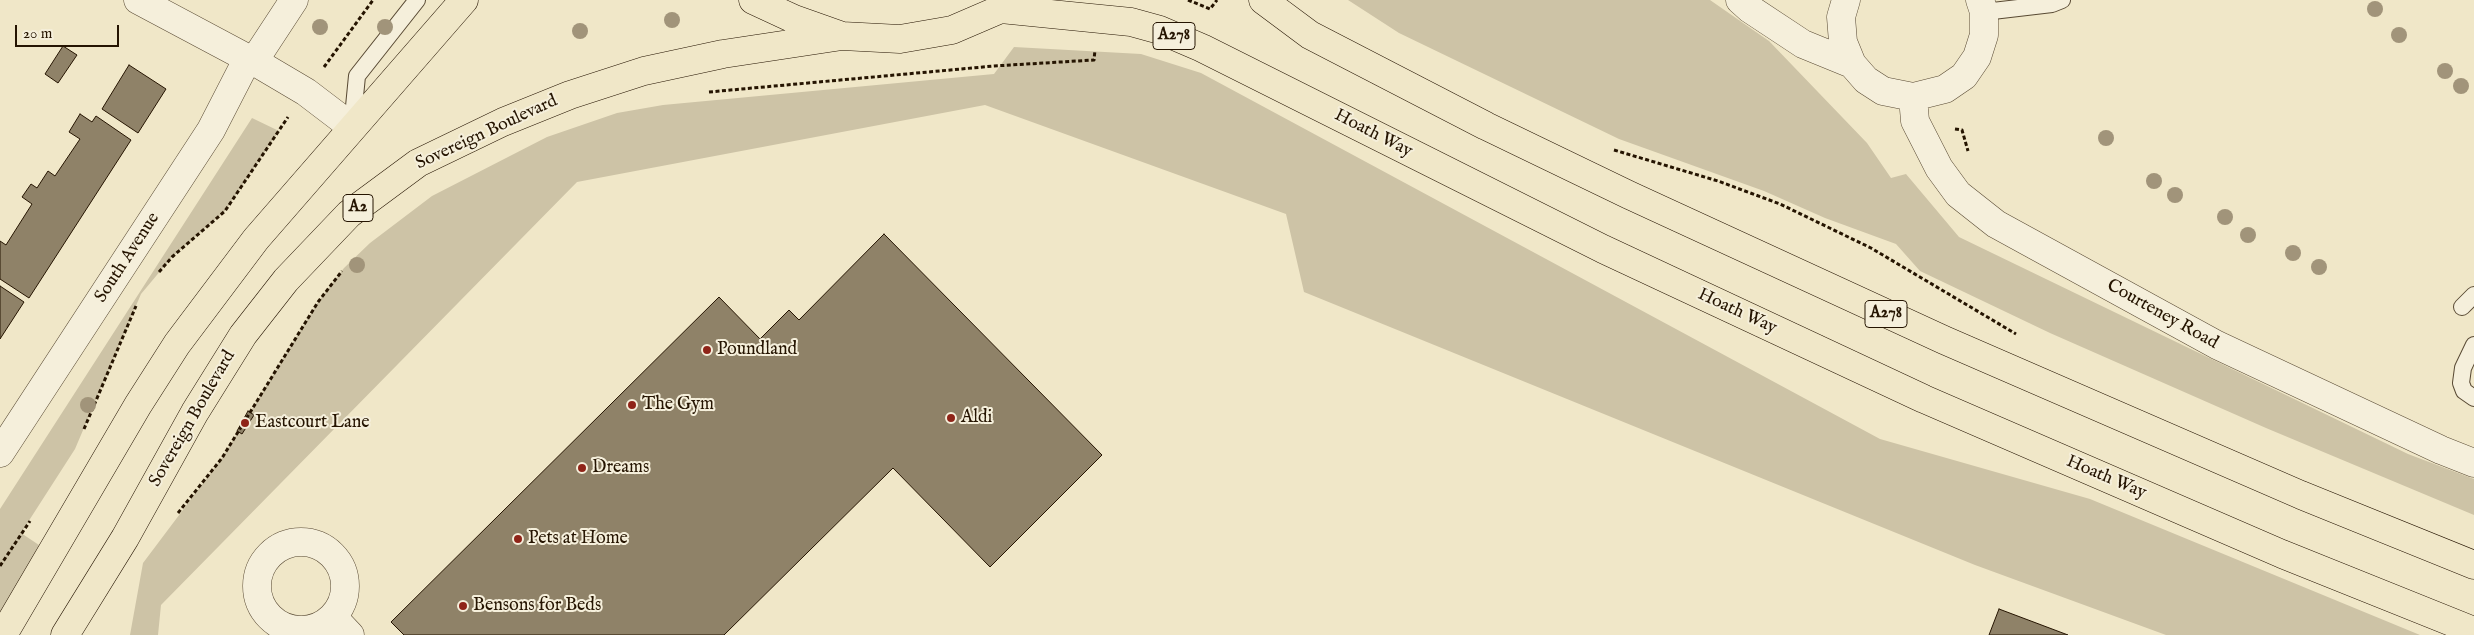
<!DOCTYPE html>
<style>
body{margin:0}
#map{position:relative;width:2474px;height:635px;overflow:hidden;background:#f0e7c8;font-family:"IM FELL English",serif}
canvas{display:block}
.scale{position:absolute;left:15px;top:25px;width:104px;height:22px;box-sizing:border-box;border:2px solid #251401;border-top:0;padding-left:6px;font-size:15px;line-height:18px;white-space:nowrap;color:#251401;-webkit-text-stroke:4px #f5efdb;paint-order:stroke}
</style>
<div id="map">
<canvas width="2474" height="635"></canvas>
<div class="scale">20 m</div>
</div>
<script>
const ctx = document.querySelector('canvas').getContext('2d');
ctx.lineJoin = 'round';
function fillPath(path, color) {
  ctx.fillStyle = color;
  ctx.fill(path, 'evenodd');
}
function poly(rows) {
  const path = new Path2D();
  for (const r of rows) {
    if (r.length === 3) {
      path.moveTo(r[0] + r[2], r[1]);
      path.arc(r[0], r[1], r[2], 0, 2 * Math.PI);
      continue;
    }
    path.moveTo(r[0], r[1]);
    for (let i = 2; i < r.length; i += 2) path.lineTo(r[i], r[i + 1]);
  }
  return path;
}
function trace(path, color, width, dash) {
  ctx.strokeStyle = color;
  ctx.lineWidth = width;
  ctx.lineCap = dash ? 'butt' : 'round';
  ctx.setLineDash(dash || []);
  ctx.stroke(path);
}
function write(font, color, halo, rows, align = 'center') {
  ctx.font = font + ' "IM FELL English",serif';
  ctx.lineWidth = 4;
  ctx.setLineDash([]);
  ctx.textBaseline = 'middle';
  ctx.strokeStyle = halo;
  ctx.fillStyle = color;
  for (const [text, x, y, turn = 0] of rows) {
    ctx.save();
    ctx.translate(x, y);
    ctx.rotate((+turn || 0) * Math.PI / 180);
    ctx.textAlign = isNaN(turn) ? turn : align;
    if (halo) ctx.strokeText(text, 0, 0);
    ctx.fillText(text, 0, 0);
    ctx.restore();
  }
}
fillPath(poly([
 [1348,0,1710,0,1769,41,1867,143,1891,178,1906,174,1959,237,2408,454,2474,479,2474,515,2266,428,2050,333,1920,271,1896,244,1825,218,1764,191,1619,139,1399,33],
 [1014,47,1141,54,1201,73,1880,439,2090,499,2420,635,2166,635,1975,565,1304,292,1286,214,985,105,577,182,161,605,158,635,130,635,143,563,222,458,318,302,344,268,370,243,432,196,547,137,617,113,663,105,994,74],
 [252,118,279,131,225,211,172,257,141,294,75,449,21,533,39,545,0,621,0,509]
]), '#cdc3a6');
const building = poly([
 [63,46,77,55,58,83,45,74,63,46],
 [129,65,166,89,138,133,102,109,129,65],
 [80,114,92,122,96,116,131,140,29,298,0,279,0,241,6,245,32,204,22,197,31,184,37,188,48,171,55,176,80,139,69,132,80,114],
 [884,234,1102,455,990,567,893,468,724,635,404,635,391,622,719,297,760,339,789,310,799,320,884,234],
 [0,286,24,302,0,339,0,286],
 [248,411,254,415,242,434,237,431,248,411],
 [1999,609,2068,635,1989,635,1999,609]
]);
fillPath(building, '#8f8268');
trace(building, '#251401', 1);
const service = poly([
 [1984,12,2052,4,2062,0],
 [352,127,357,76,417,0],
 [2462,307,2474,295],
 [2474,345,2463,368,2461,383,2464,391,2474,398]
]);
const minor = poly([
 [138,0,262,66,306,92,352,127],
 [1740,0,1750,9,1803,44,1852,64],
 [1846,0,1841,17,1843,42,1852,64,1866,80,1883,91,1913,97,1945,89,1964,76,1977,57,1984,35,1984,12,1980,0],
 [254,61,294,0],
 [1913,97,1915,121,1939,168,1958,194,1996,224,2217,345,2441,450,2474,463],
 [0,453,211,130,248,58],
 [301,586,44],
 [333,617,350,635]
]);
const primary = poly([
 [753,0,794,19,842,36,900,39,952,30,1001,9,1013,0],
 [1263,0,1310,35,1486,126,1629,195,1944,340,2301,495,2474,565],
 [1001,9,1131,22,1160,30,1202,48,1603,249,1924,399,2282,554,2474,631],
 [3,635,138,405,177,344,256,239,464,0],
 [65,635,125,538,195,412,243,335,286,280,349,214,418,163,503,122,570,95,644,71,723,54,842,36]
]);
trace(service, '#584933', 18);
trace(minor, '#584933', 29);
trace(primary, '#251401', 29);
trace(poly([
 [1188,0,1210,9,1217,0],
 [324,67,373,0],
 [709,92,994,66,1094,60,1095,50],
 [1955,129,1962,130,1968,151],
 [1614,150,1718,181,1780,204,1871,248,2016,334],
 [159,272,172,257,225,211,288,117],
 [84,429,136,306],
 [178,513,222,458,318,302,342,271],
 [0,566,30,521]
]), '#251401', 3, [4, 2.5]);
trace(service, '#f5efdb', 16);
trace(minor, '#f5efdb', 28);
trace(primary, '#f0e7c8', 28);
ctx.fillStyle = '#a1947a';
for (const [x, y] of [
 [2375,9],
 [672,20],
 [320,27],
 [385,27],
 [580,31],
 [2399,35],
 [2445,71],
 [2461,86],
 [2106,138],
 [2154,181],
 [2175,195],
 [2225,217],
 [2248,235],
 [2293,253],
 [357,265],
 [2319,267],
 [88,405]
]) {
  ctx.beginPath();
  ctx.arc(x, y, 8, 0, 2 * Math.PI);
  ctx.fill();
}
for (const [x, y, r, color] of [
 [707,350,5,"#8f2418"],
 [632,405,5,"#8f2418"],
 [951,418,5,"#8f2418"],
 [245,423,5,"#8f2418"],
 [582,468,5,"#8f2418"],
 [518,539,5,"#8f2418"],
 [463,606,5,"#8f2418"]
]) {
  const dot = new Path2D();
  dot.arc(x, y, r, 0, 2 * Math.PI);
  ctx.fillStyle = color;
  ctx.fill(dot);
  trace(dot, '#f5efdb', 2);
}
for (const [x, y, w] of [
 [1174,36,42],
 [358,208,30],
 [1886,314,42]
]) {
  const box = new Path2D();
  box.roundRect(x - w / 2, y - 13.5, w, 27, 4);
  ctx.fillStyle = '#f5efdb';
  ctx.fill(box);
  trace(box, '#251401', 1);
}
write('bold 16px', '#251401', null, [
 ["A278",1174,36],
 ["A2",358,208],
 ["A278",1886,314]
]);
write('18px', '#251401', '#f5efdb', [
 ["Sovereign Boulevard",487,133,-25],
 ["Hoath Way",1373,134,27],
 ["South Avenue",128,258,-57],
 ["Hoath Way",1737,312,25],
 ["Courteney Road",2162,315,29],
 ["Sovereign Boulevard",193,419,-60],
 ["Hoath Way",2106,478,23]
]);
write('18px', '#251401', '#f5efdb', [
 ["Poundland",717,350],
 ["The Gym",642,405],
 ["Aldi",961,418],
 ["Eastcourt Lane",255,423],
 ["Dreams",592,468],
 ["Pets at Home",528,539],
 ["Bensons for Beds",473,606]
], 'left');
</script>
